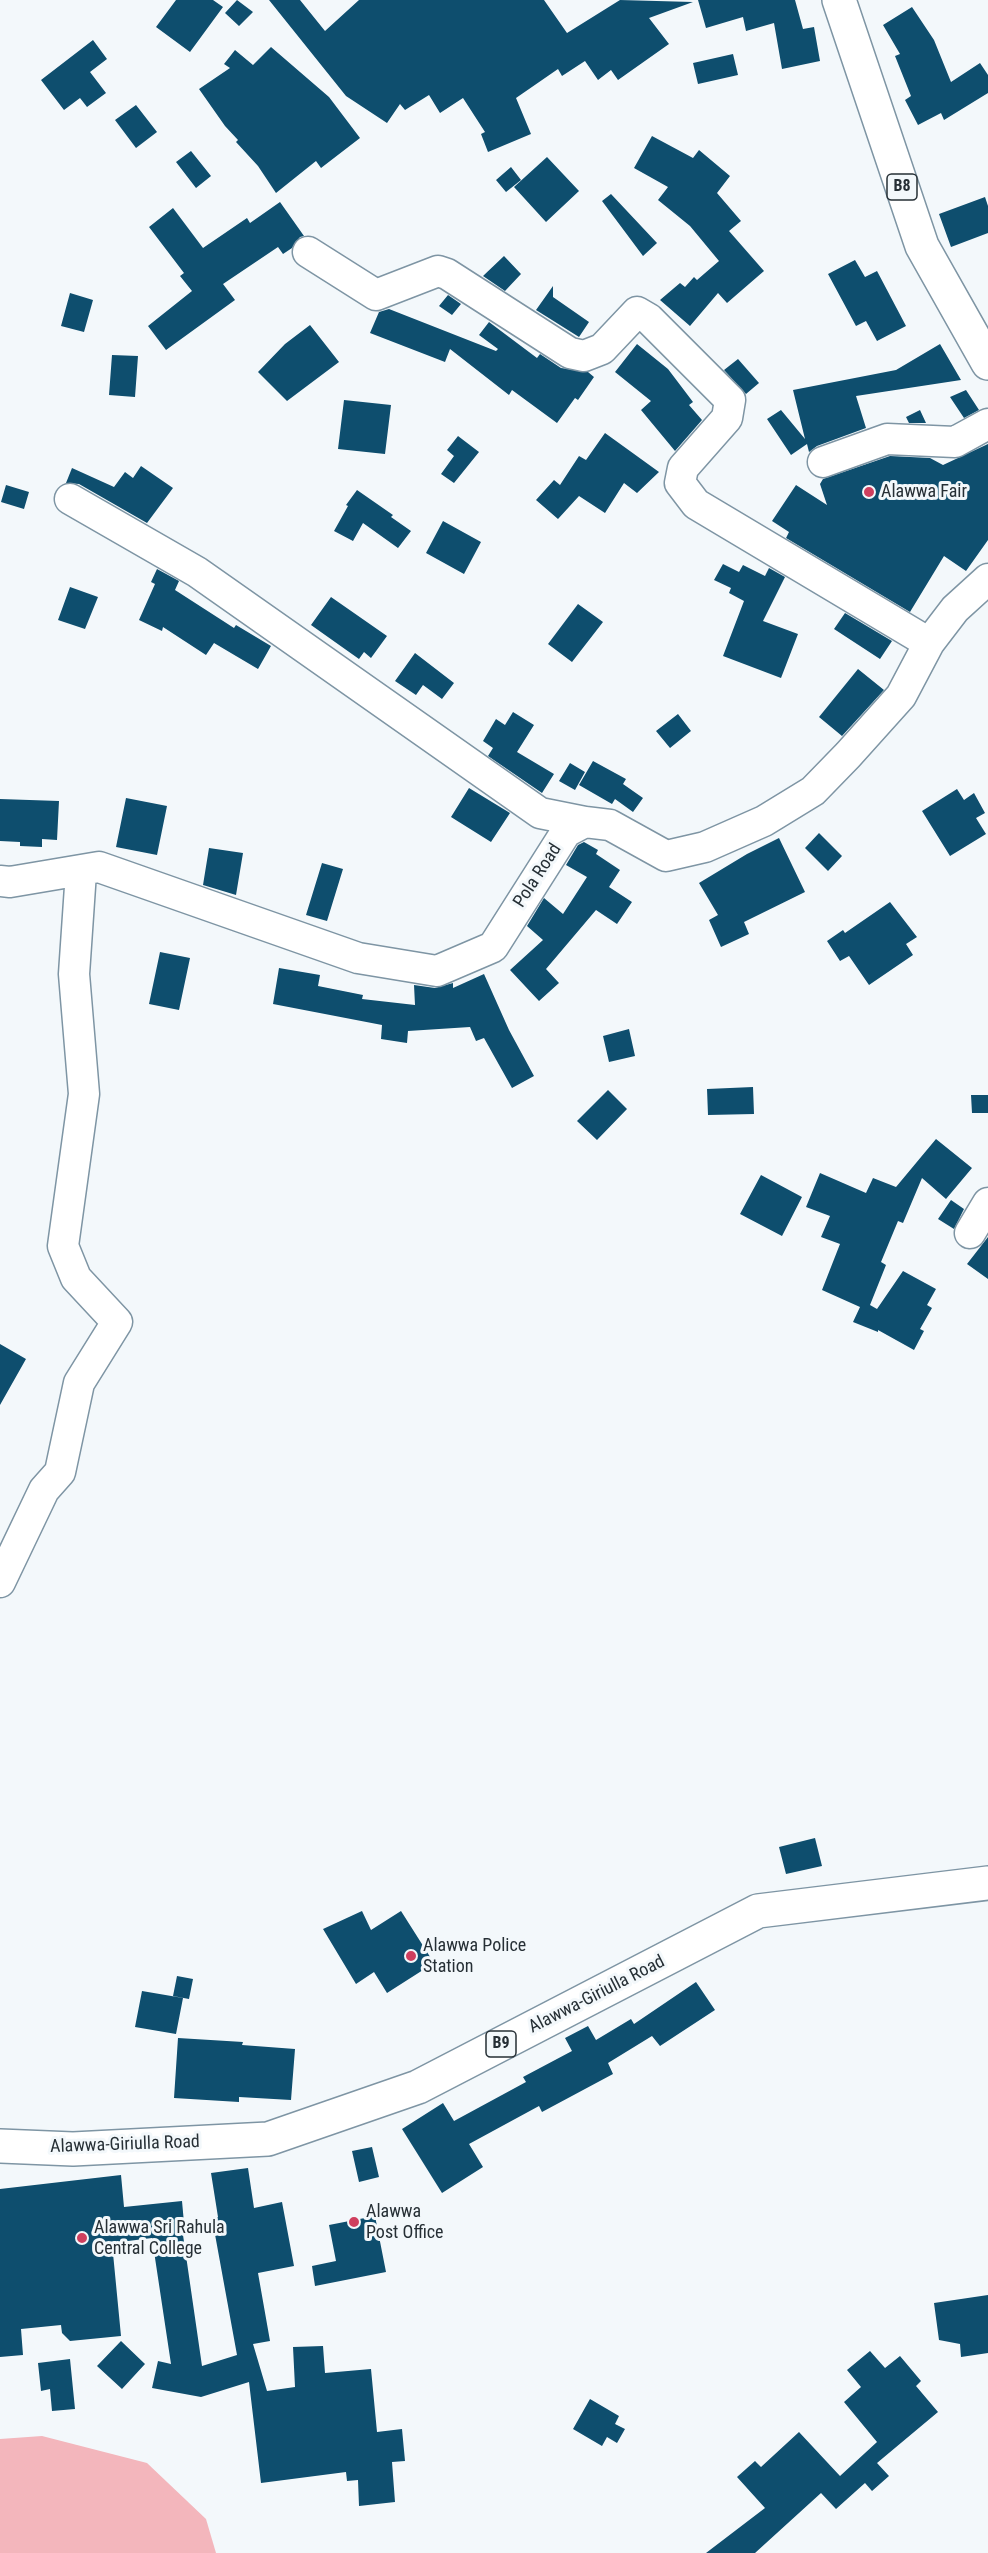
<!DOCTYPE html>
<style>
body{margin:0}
canvas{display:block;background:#f3f8fb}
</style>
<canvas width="988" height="2553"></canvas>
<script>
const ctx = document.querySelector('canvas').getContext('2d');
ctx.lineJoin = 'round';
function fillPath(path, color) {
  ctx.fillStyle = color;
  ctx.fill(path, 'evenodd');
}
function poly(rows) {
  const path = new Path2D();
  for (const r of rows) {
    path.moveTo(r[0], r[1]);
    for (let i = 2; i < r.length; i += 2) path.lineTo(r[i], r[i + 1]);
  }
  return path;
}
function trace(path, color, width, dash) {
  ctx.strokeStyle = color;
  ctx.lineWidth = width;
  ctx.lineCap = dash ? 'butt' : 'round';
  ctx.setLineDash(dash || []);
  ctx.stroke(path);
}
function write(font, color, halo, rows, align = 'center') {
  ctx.font = font + ' "Roboto Condensed",sans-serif';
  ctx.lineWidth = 6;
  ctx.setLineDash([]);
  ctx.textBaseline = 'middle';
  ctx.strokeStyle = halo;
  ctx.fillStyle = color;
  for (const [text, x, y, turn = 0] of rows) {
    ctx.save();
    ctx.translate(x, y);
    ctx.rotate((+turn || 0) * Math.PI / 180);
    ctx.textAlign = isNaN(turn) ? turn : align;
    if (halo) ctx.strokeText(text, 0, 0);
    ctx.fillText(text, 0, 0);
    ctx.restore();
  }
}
fillPath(poly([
 [42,2436,147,2463,206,2519,216,2553,0,2553,0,2439]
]), '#f3b6bc');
fillPath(poly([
 [176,0,213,0,223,7,190,52,156,27],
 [237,0,253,12,239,26,225,13],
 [269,0,300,0,325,31,359,0,544,0,567,33,620,0,693,2,649,18,669,44,618,80,611,70,598,80,585,61,562,76,558,69,516,98,531,134,488,152,481,134,485,132,463,98,440,113,429,95,405,110,400,104,387,123,346,96],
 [698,0,795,0,803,29,814,27,820,61,782,69,774,23,746,31,743,17,706,28],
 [912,7,934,40,951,82,980,63,988,75,988,93,944,120,941,113,918,125,905,100,911,96,895,56,900,54,883,25],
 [93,40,107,59,90,72,106,93,87,107,80,98,64,110,41,80],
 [271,47,329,97,360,138,321,168,316,161,276,193,258,166,236,142,238,140,225,126,199,89,230,68,224,64,235,50,253,65],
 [733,54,738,75,698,84,693,63],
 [136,105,157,132,136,148,115,120],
 [652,136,693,158,699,150,730,176,717,193,741,221,729,231,764,271,727,303,718,293,690,326,660,300,680,283,685,287,694,277,697,280,719,261,690,226,658,200,668,187,634,168],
 [191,151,211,176,196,188,176,162],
 [547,157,579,191,546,222,514,187],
 [511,167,521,180,506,192,496,180],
 [611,194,657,243,643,256,602,201],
 [985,197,988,206,988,233,951,247,939,214],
 [280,202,304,236,300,237,292,248,283,254,278,247,223,284,235,300,166,350,148,326,192,291,180,276,184,273,149,227,173,208,203,248,247,218,250,223],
 [504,256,521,274,505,291,483,276],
 [855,260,865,277,877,271,906,326,877,341,866,321,856,326,828,274],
 [553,286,553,297,589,322,579,337,536,310],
 [70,293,93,300,84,332,61,326],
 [448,295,461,304,452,315,439,306],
 [389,309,496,351,498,349,479,335,489,322,537,358,540,354,561,368,588,372,594,377,578,400,575,398,557,423,512,390,509,395,450,349,445,362,370,333,379,312],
 [310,325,339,362,287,401,258,372,285,344],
 [637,344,668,369,693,402,689,405,702,420,675,451,641,410,651,401,615,372],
 [940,344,961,380,856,396,866,428,817,446,809,452,807,444,791,455,767,419,781,410,805,439,793,390,896,370],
 [112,355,138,356,135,397,109,395],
 [738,359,759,383,746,394,724,370],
 [966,390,979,410,964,418,950,397],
 [344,400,391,405,385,454,338,449],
 [920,410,926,423,909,423,906,417],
 [605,433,659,472,637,493,624,483,605,513,579,496,558,519,536,500,554,480,560,485,579,456,586,460],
 [458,436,479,452,454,483,441,474,454,456,447,450],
 [988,444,988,540,966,571,944,556,910,612,786,538,789,532,772,521,796,485,827,505,820,484,823,479,890,456,930,458,943,465],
 [141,466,173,488,147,523,79,484,66,483,72,468,114,487,125,472,133,478],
 [6,485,29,492,24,509,1,502],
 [357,490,393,515,391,517,411,531,398,548,363,523,353,541,334,531,348,506,346,505],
 [443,521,481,542,464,574,426,553],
 [723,564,739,572,743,565,765,576,769,568,785,577,763,621,798,634,781,678,723,656,744,601,729,593,731,588,714,580],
 [157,569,179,581,175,590,234,628,236,625,271,646,258,669,214,643,206,655,163,627,162,631,139,620,155,584,151,582],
 [70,587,98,597,85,629,58,620],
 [331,597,387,636,371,658,364,652,359,659,311,625],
 [578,604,603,622,572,662,548,644],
 [845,613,892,641,880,659,834,629],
 [415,653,454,683,442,699,423,685,416,695,395,681],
 [858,669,884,690,842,736,819,717],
 [513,712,534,725,517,752,554,774,542,793,488,756,493,748,483,741,496,719,505,725],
 [678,714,691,731,670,748,656,731],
 [593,761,626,779,623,784,643,798,633,812,615,799,612,804,579,785],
 [570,763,585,772,575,790,559,781],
 [469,788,510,813,491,842,451,817],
 [957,789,964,800,974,793,985,813,976,818,986,834,950,856,922,811],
 [126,798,167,806,157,855,116,847],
 [0,799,59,801,57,840,42,839,42,847,20,846,20,842,0,841],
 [819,833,842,856,828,871,805,848],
 [779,838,805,892,744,922,749,934,721,947,709,920,718,915,699,883,747,854],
 [584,842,598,850,596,854,620,870,609,887,632,902,617,924,596,910,546,969,559,983,539,1001,510,970,543,940,527,926,544,898,563,914,587,877,566,865,578,845],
 [209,848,243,853,236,895,203,885],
 [322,863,343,869,327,921,306,915],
 [890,902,917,937,906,944,913,955,869,985,849,956,840,961,827,941,843,930,845,933],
 [160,952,190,958,179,1010,149,1004],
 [279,968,320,975,318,986,363,995,362,999,415,1005,414,985,435,988,453,983,453,988,484,974,509,1030,534,1076,512,1088,484,1038,476,1041,470,1027,408,1031,407,1043,381,1039,382,1025,273,1004],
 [629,1029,635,1056,609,1062,603,1036],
 [753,1087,754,1114,708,1115,707,1089],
 [608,1090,627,1109,597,1140,577,1121],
 [971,1095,988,1095,988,1113,972,1113],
 [936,1139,972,1168,946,1199,922,1178,903,1223,898,1221,881,1262,886,1265,870,1305,877,1309,903,1271,936,1289,927,1305,932,1308,920,1329,924,1331,914,1350,878,1330,878,1332,853,1322,860,1307,822,1290,840,1244,821,1237,830,1216,806,1207,820,1173,866,1193,873,1178,896,1187],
 [761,1175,802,1197,782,1236,740,1214],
 [951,1200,964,1209,954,1229,938,1219],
 [988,1237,988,1279,967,1264],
 [0,1344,26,1359,0,1405],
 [815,1838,822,1866,786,1874,779,1847],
 [362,1911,371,1930,401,1911,434,1963,387,1993,374,1972,356,1984,323,1929],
 [177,1976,193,1979,189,1999,173,1996],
 [696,1982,715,2010,660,2046,652,2036,608,2063,613,2074,542,2112,539,2106,469,2144,483,2167,442,2193,402,2129,443,2103,454,2121,526,2082,523,2077,572,2051,565,2038,588,2026,596,2040,631,2019,634,2024],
 [142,1991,183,1998,176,2034,135,2027],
 [178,2038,243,2042,242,2045,295,2049,291,2100,239,2097,239,2102,174,2098],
 [372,2147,379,2177,359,2182,352,2151],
 [248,2168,254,2208,282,2202,294,2266,258,2273,270,2341,253,2344,267,2391,295,2387,293,2347,323,2346,325,2373,371,2369,377,2432,402,2429,405,2461,392,2462,395,2502,359,2506,358,2480,347,2481,346,2472,261,2483,249,2382,201,2397,152,2388,158,2361,171,2364,152,2238,112,2243,121,2336,70,2341,62,2333,61,2325,21,2329,23,2355,0,2357,0,2189,121,2175,124,2207,182,2201,185,2234,183,2235,202,2366,237,2355,212,2218,218,2217,211,2173],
 [375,2216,386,2272,315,2286,312,2266,336,2261,329,2225],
 [988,2295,988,2353,961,2357,960,2344,939,2340,934,2303],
 [121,2341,145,2364,122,2389,97,2366],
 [870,2351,885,2368,900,2356,921,2381,916,2386,938,2412,877,2463,889,2476,872,2491,865,2483,836,2509,821,2493,755,2553,706,2553,765,2508,737,2477,755,2461,761,2467,799,2432,840,2476,877,2442,844,2402,861,2387,847,2370],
 [70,2359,75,2409,52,2411,50,2389,41,2391,38,2363],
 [590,2399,619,2416,615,2424,625,2429,617,2443,607,2437,602,2446,573,2429]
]), '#0e4e6e');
const minor = poly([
 [308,252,376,295,438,271,447,274,570,353,584,356,602,349,637,312,649,319,730,400,727,418,683,468,680,483,696,504,929,643],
 [823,462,887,439,955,442,988,424],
 [70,499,197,572,540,813,585,822],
 [0,881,10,882,99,867,358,958,437,971,493,947,566,832,585,822,610,825,666,856,705,847,764,821,813,791,848,755,901,696,929,643,955,609,988,579],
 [970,1233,988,1203],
 [0,1582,44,1490,60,1472,79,1383,117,1322,76,1278,63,1246,84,1094,74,974,81,872]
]);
const major = poly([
 [839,0,922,246,988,363],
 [0,2146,73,2149,268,2139,418,2087,758,1911,988,1883]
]);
trace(minor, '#7e95a4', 33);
trace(major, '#7e95a4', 36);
trace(minor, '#fff', 30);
trace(major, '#fff', 33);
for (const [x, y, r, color] of [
 [869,492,6,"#cf3f5e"],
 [411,1956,6,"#cf3f5e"],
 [354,2222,6,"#cf3f5e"],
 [82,2238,6,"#cf3f5e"]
]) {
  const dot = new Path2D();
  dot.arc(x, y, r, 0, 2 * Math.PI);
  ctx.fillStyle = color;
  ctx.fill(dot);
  trace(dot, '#f3f8fb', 2);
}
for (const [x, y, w] of [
 [902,187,30],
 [501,2044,30]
]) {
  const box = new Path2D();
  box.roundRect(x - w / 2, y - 13, w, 26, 4.5);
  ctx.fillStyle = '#f3f8fb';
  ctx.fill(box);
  trace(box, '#262f35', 1.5);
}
write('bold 16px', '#262f35', null, [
 ["B8",902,187],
 ["B9",501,2044]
]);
write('18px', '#262f35', '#f3f8fb', [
 ["Alawwa Fair",881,492],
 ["Alawwa Police",423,1946],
 ["Station",423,1967],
 ["Alawwa",366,2212],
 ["Post Office",366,2233],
 ["Alawwa Sri Rahula",94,2228],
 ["Central College",94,2249]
], 'left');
write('18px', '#262f35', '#f3f8fb', [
 ["Pola Road",538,876,-57],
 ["Alawwa-Giriulla Road",597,1995,-27],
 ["Alawwa-Giriulla Road",125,2145,-2]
]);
</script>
